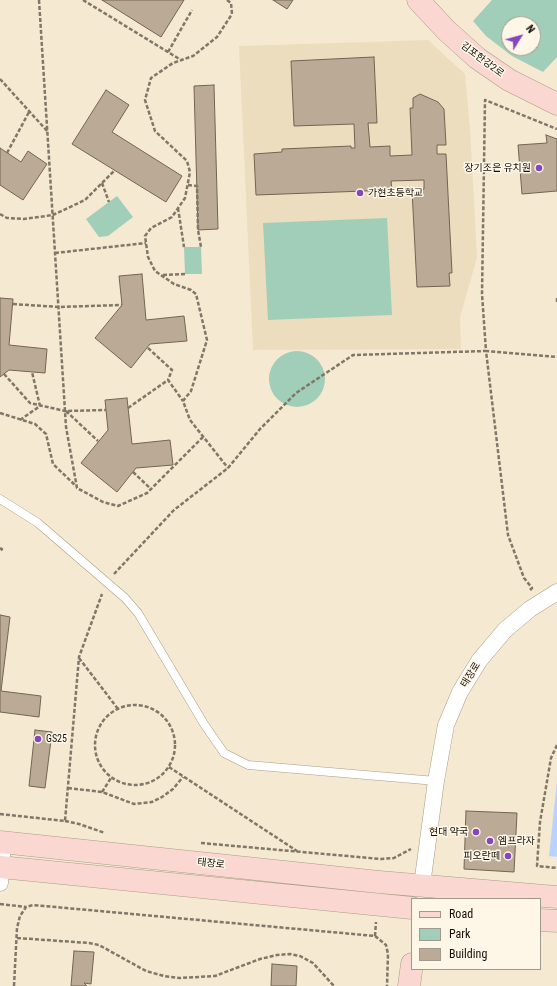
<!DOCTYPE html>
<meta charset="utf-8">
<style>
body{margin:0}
#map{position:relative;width:557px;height:986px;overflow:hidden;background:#f5e9d1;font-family:"Roboto Condensed",sans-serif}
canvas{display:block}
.legend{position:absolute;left:411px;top:898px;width:130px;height:72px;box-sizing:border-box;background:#fef7e8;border:1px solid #a09a8e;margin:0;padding:5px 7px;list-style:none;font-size:12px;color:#130f07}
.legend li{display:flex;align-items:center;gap:8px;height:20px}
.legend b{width:20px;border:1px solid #a09a8e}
.north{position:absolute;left:501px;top:16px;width:40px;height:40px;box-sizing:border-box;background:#fef7e8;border:1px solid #a09a8e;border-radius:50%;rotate:53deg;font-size:11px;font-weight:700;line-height:16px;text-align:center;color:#130f07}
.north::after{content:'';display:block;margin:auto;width:14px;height:18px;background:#8545bb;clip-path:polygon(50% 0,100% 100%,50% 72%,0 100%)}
</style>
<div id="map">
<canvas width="557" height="986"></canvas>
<ul class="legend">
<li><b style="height:5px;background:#fad7d1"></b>Road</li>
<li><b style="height:11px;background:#a1ceb8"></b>Park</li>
<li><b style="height:11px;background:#bbaa96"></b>Building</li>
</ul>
<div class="north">N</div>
</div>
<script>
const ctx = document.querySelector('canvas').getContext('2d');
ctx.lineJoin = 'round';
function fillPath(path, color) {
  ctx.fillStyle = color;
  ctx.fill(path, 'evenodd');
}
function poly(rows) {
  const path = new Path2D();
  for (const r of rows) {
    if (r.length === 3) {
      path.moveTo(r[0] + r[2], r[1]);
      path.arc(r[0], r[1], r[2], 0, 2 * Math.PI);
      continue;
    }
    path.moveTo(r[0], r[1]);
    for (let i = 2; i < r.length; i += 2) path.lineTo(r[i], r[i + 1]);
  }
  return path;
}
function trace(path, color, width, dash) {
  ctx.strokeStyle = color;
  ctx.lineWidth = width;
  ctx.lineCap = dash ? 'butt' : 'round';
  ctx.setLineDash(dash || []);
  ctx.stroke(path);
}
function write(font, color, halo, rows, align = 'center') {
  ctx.font = font + ' "Roboto Condensed","Noto Sans KR",sans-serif';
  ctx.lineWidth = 3;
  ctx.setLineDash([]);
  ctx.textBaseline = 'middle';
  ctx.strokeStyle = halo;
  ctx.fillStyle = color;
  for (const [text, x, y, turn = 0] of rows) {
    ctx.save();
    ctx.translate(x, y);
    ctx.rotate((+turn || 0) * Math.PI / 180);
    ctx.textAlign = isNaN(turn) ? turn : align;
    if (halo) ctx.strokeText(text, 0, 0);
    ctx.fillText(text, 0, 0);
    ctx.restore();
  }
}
fillPath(poly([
 [428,40,465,74,470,128,477,258,460,317,461,349,253,350,239,46]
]), '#ecddbe');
fillPath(poly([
 [492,0,557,0,557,57,543,72,512,56,486,36,473,21],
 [509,24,533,24,533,48,509,48],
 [117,196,133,217,108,236,99,237,86,219],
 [387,218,392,315,268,320,263,223],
 [184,247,201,247,202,274,185,274],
 [297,379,28]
]), '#a1ceb8');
fillPath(poly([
 [557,781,557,857,549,856]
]), '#b8d4fe');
const building = poly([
 [102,0,184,0,161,37,102,0],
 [273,0,293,0,287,9,273,0],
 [374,57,377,123,368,123,370,147,390,146,390,156,412,155,410,108,413,108,413,98,420,94,438,102,444,109,446,145,437,145,437,154,446,154,452,273,449,273,450,286,417,287,412,190,424,189,424,180,391,181,392,190,256,195,254,154,282,152,282,149,351,146,351,148,355,148,354,124,294,126,291,61,374,57],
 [214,85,218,229,198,230,194,86,214,85],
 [106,90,129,105,112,132,182,176,166,202,72,144,106,90],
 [546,135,557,139,557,191,522,194,518,145,547,143,546,135],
 [0,148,21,162,28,151,47,164,23,200,0,185,0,148],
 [142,274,146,320,184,316,187,341,150,344,131,368,95,338,122,305,119,276,142,274],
 [0,298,13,299,9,345,47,349,45,373,9,370,0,377,0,298],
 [127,398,132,444,170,440,173,465,136,468,117,492,81,463,108,430,105,400,127,398],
 [0,615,10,617,1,691,41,696,39,717,0,712,0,615],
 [35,730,52,732,45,788,29,786,35,730],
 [466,811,517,813,514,872,464,869,466,811],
 [74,951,94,952,91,984,84,983,87,986,71,986,74,951],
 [272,964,297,966,296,986,271,986,272,964]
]);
fillPath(building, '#bbaa96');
trace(building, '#736451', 1);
const lane = poly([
 [0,499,38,523,125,598,138,613,204,724,224,753,248,765,436,781]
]);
const street = poly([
 [0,883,3,842],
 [422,885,436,781,446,725,460,692,479,661,505,630,530,609,557,592]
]);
const secondary = poly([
 [418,0,446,30,477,58,509,80,557,104],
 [0,842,379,882,557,897],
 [0,867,412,908],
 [540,920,557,921],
 [409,986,412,964]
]);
trace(lane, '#a89d86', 9);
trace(street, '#a89d86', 17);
trace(secondary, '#a89d86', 23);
trace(poly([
 [39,0,66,427,77,488,103,502,118,506,147,493,203,437],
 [83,0,181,60],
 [227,0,231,3,232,14,217,37,193,56,173,63,151,78,145,100,155,131,187,161,190,172,185,198,172,217,151,228,145,236,148,257,155,271,174,284,191,290,196,294,207,340,191,391,183,401,190,420,228,468],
 [168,52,192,10],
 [0,79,48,132],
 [7,153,29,112],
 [102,183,109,202],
 [188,185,197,186,198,230,201,247],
 [178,208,184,247],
 [0,214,7,218,24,219,53,215,85,200,115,170],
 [55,253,146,243],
 [163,275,185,274],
 [557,298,557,304],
 [13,304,59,307,122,305],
 [148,348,172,370,168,380],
 [4,374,30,403,65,411,106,410],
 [128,408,168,380,183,401],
 [66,411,98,441],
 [0,413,35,424,46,434,53,464,77,487],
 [20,420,40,406,32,372],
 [133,472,151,489],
 [0,548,2,549,0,551],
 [114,574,174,510,228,468,260,429,296,393,353,355,486,351,482,294,485,100,557,129],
 [530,590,532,588,524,578,508,535,486,351,557,357],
 [79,658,118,709],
 [135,745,40],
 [557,745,551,758,540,822,537,866,557,868],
 [169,767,297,851],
 [68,788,102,792,134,804,152,802,162,797,173,789,183,777],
 [102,792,111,778],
 [0,814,65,821,79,657,102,594],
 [65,821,79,824,105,833],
 [201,843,381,859,394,858,411,849],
 [0,904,26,907],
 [375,936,376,922],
 [17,938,89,943,99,945,146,971,164,976,180,978,215,976,260,959,277,955,290,954,300,956,313,963,334,986],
 [14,986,17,928,20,916,26,907,33,905,375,936,386,945,388,954,387,986]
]), '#7f7767', 2.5, [4, 2]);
trace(lane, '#fff', 8);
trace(street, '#fff', 16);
trace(secondary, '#fad7d1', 22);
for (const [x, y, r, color] of [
 [539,168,4,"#8545bb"],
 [360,193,4,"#8545bb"],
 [38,739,4,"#8545bb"],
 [476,832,4,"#8545bb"],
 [490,841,4,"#8545bb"],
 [508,856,4,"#8545bb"]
]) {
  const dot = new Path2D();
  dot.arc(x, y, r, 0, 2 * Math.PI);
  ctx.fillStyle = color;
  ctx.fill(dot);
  trace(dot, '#fef7e8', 1.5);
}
write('10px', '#130f07', '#fef7e8', [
 ["김포한강2로",482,60,37],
 ["태장로",471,675,-58],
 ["태장로",211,864,6]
]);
write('10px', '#130f07', '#fef7e8', [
 ["장기조은 유치원",531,168],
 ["가현초등학교",368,193,"left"],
 ["GS25",46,739,"left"],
 ["현대 약국",468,832],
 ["엠프라자",498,841,"left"],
 ["피오란떼",500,856]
], 'right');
</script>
